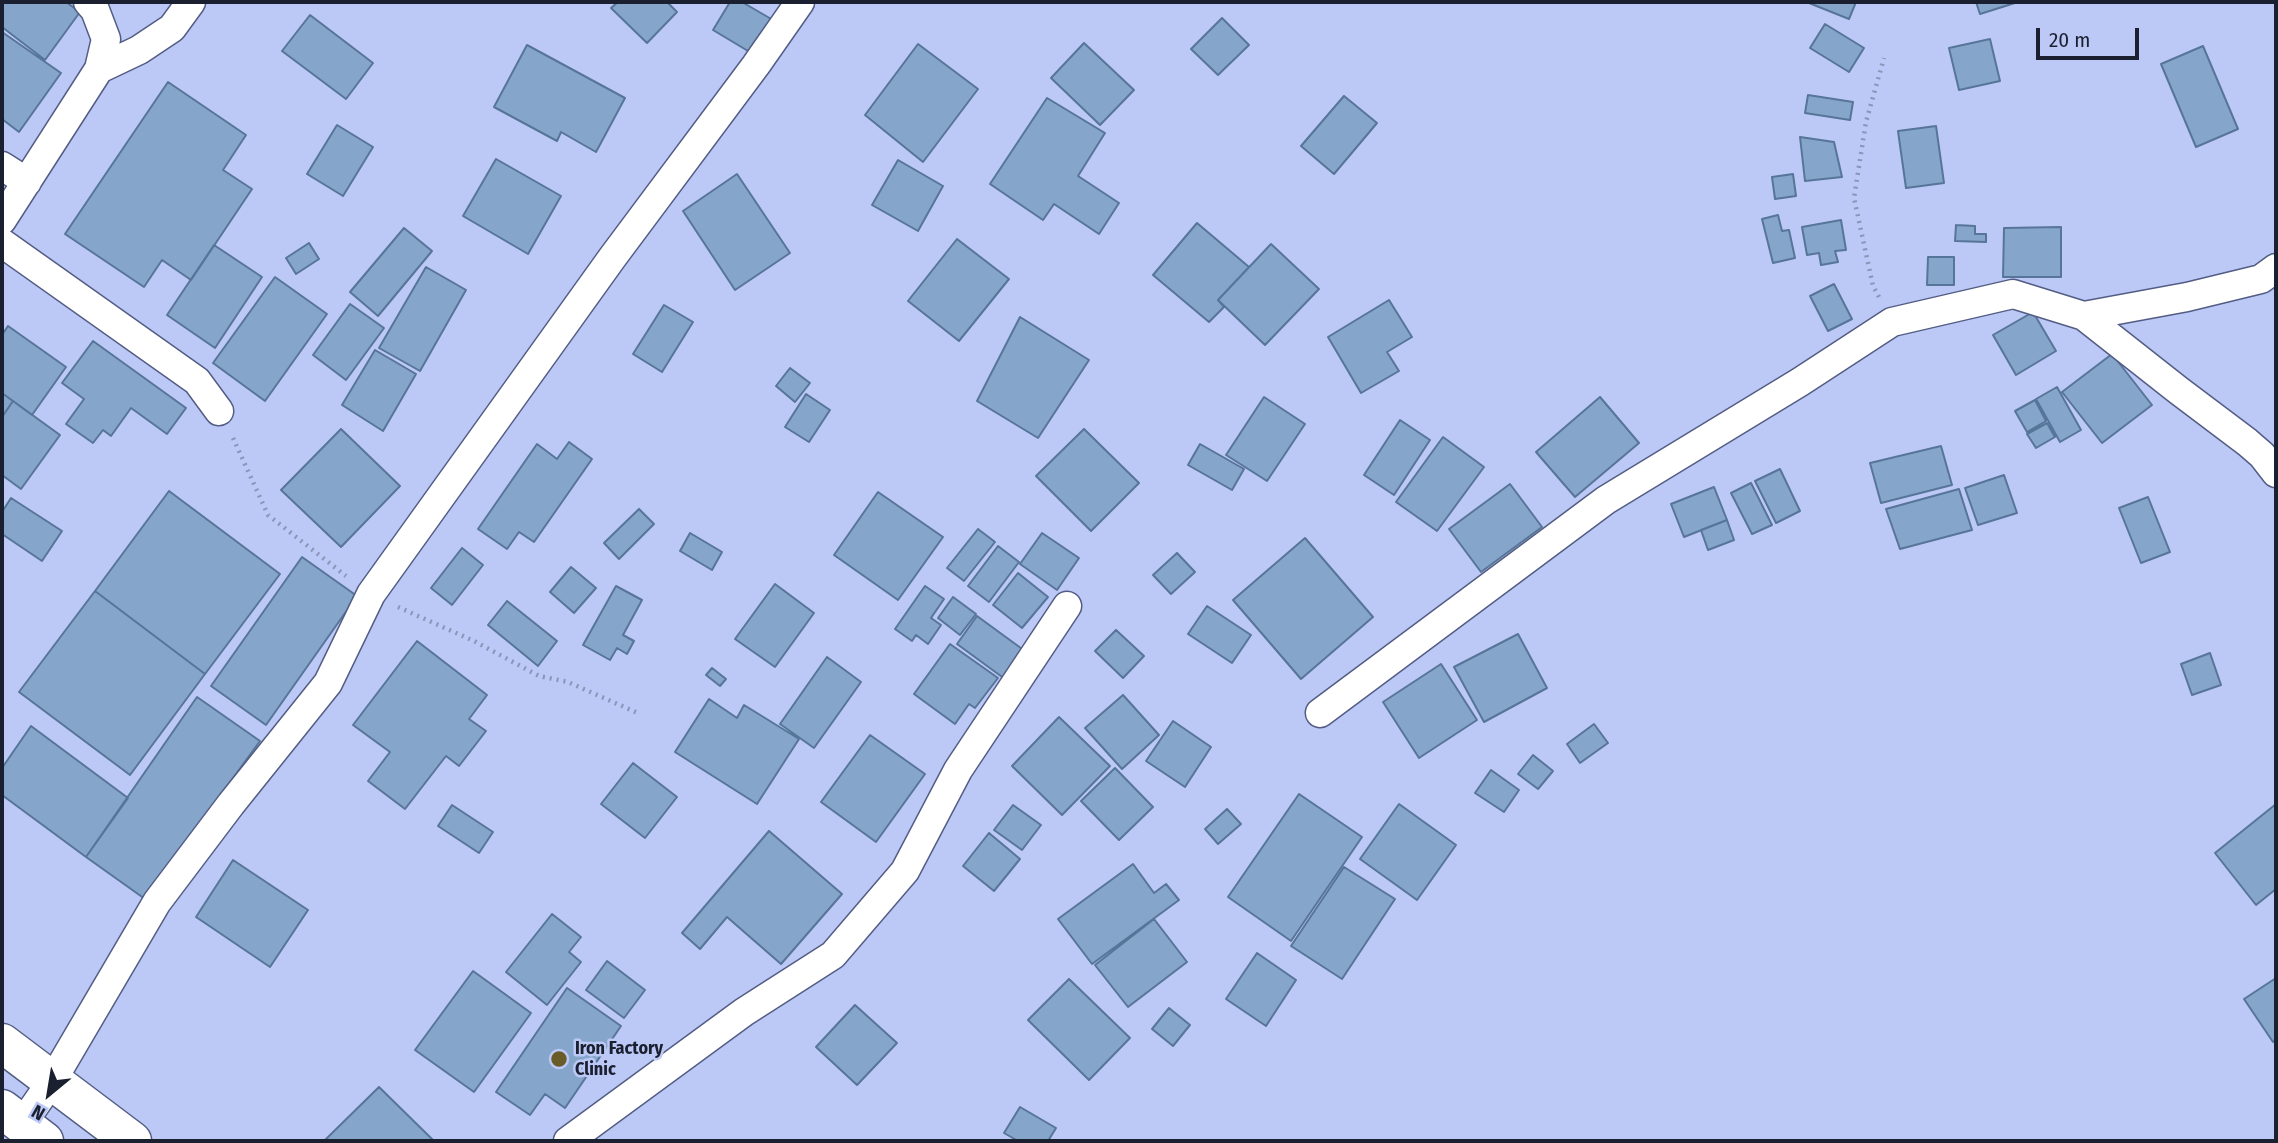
<!DOCTYPE html>
<style>
body{margin:0}
#map{position:relative;width:2278px;height:1143px;overflow:hidden;background:#bcc9f6;font-family:"Fira Sans Condensed",sans-serif}
canvas{display:block}
.frame{position:absolute;inset:0;border:4px solid #1b2030;pointer-events:none}
.north{position:absolute;left:14px;top:1059px;width:70px;height:70px;-webkit-text-stroke:5px #bcc9f6;paint-order:stroke;rotate:210deg;font-size:19px;font-weight:700;line-height:28px;text-align:center;color:#1b2030}
.north::after{content:'';display:block;margin:auto;width:24px;height:32px;background:#1b2030;clip-path:polygon(50% 0,100% 100%,50% 72%,0 100%)}
.scale{position:absolute;left:2036px;top:28px;width:103px;height:32px;box-sizing:border-box;border:4px solid #1b2030;border-top:0;padding-left:9px;font-size:21px;line-height:24px;white-space:nowrap;color:#1b2030;-webkit-text-stroke:5px #bcc9f6;paint-order:stroke}
</style>
<div id="map">
<canvas width="2278" height="1143"></canvas>
<div class="frame"></div>
<div class="north">N</div>
<div class="scale">20 m</div>
</div>
<script>
const ctx = document.querySelector('canvas').getContext('2d');
ctx.lineJoin = 'round';
function fillPath(path, color) {
  ctx.fillStyle = color;
  ctx.fill(path, 'evenodd');
}
function poly(rows) {
  const path = new Path2D();
  for (const r of rows) {
    path.moveTo(r[0], r[1]);
    for (let i = 2; i < r.length; i += 2) path.lineTo(r[i], r[i + 1]);
  }
  return path;
}
function trace(path, color, width, dash) {
  ctx.strokeStyle = color;
  ctx.lineWidth = width;
  ctx.lineCap = dash ? 'butt' : 'round';
  ctx.setLineDash(dash || []);
  ctx.stroke(path);
}
function write(font, color, halo, rows, align = 'center') {
  ctx.font = font + ' "Fira Sans Condensed",sans-serif';
  ctx.lineWidth = 5;
  ctx.setLineDash([]);
  ctx.textBaseline = 'middle';
  ctx.strokeStyle = halo;
  ctx.fillStyle = color;
  for (const [text, x, y, turn = 0] of rows) {
    ctx.save();
    ctx.translate(x, y);
    ctx.rotate((+turn || 0) * Math.PI / 180);
    ctx.textAlign = isNaN(turn) ? turn : align;
    if (halo) ctx.strokeText(text, 0, 0);
    ctx.fillText(text, 0, 0);
    ctx.restore();
  }
}
const building = poly([
 [2,2,66,2,80,12,45,60,2,27,2,2],
 [618,2,667,2,677,12,647,43,611,8,618,2],
 [730,2,742,2,773,20,753,54,713,30,730,2],
 [1810,2,1856,2,1849,19,1809,3,1810,2],
 [1976,2,2018,2,1980,14,1976,2],
 [310,15,373,63,346,99,282,51,310,15],
 [1222,18,1249,45,1218,75,1191,49,1222,18],
 [1825,24,1864,48,1849,72,1810,48,1825,24],
 [2,32,61,73,19,132,2,119,2,32],
 [1990,39,2000,81,1959,90,1949,48,1990,39],
 [1084,43,1134,90,1100,125,1051,78,1084,43],
 [918,44,978,89,923,162,865,115,918,44],
 [527,45,625,98,596,152,561,132,557,141,494,107,527,45],
 [2203,46,2238,129,2196,147,2161,64,2203,46],
 [168,82,246,135,223,170,252,189,191,280,162,260,144,287,65,234,168,82],
 [1808,95,1853,102,1850,120,1805,113,1808,95],
 [1344,96,1377,123,1334,174,1301,146,1344,96],
 [1047,98,1105,133,1078,176,1119,203,1099,234,1054,204,1043,220,990,184,1047,98],
 [337,125,373,147,343,196,307,174,337,125],
 [1936,126,1944,183,1906,188,1898,131,1936,126],
 [1800,137,1834,142,1842,177,1805,181,1800,137],
 [496,159,561,196,528,254,463,216,496,159],
 [898,160,943,186,918,231,872,205,898,160],
 [737,174,790,253,735,290,683,211,737,174],
 [1793,174,1796,196,1775,199,1772,177,1793,174],
 [1778,215,1782,231,1789,230,1795,258,1773,263,1762,219,1778,215],
 [1841,220,1846,250,1835,251,1838,262,1821,265,1819,253,1807,255,1802,227,1841,220],
 [1197,223,1249,267,1218,300,1224,307,1209,322,1153,275,1197,223],
 [1956,225,1975,226,1975,234,1986,234,1986,242,1955,241,1956,225],
 [2061,227,2061,277,2003,277,2004,228,2061,227],
 [404,228,432,251,378,316,350,292,404,228],
 [957,239,1009,279,959,341,908,301,957,239],
 [309,243,319,259,296,274,286,258,309,243],
 [1271,244,1319,289,1265,345,1218,300,1271,244],
 [214,245,262,277,215,348,167,315,214,245],
 [1928,257,1954,257,1954,285,1927,285,1928,257],
 [426,267,466,290,420,371,379,348,426,267],
 [275,277,327,314,265,401,213,363,275,277],
 [1834,284,1852,319,1828,331,1810,296,1834,284],
 [1389,300,1412,337,1387,352,1399,371,1361,393,1328,337,1389,300],
 [350,304,384,328,346,380,313,355,350,304],
 [664,305,693,322,662,372,633,354,664,305],
 [2033,312,2056,351,2016,375,1993,335,2033,312],
 [1020,317,1089,360,1038,438,977,401,1020,317],
 [8,326,66,367,32,415,2,393,2,335,8,326],
 [93,341,186,408,167,434,131,408,111,436,103,430,93,443,66,424,84,399,62,383,93,341],
 [375,350,416,374,383,431,342,405,375,350],
 [2112,354,2152,405,2102,443,2062,392,2112,354],
 [790,368,810,383,795,402,776,386,790,368],
 [2057,387,2081,430,2060,442,2036,399,2057,387],
 [2,393,13,401,2,417,2,393],
 [806,394,830,410,809,442,785,427,806,394],
 [1264,397,1305,424,1267,481,1226,455,1264,397],
 [1600,397,1639,443,1575,497,1536,452,1600,397],
 [2035,400,2046,421,2027,432,2015,411,2035,400],
 [13,401,60,435,21,489,2,475,2,417,13,401],
 [1400,420,1430,440,1394,495,1364,475,1400,420],
 [2047,423,2055,437,2036,448,2027,434,2047,423],
 [341,429,400,486,341,547,281,490,341,429],
 [1084,429,1139,483,1091,531,1036,476,1084,429],
 [1443,437,1484,467,1437,531,1396,502,1443,437],
 [569,442,592,459,534,542,519,532,507,549,478,529,537,444,557,459,569,442],
 [1200,444,1244,469,1232,490,1188,465,1200,444],
 [1941,446,1952,485,1881,503,1870,463,1941,446],
 [1780,469,1800,511,1776,523,1755,481,1780,469],
 [2004,475,2017,513,1978,525,1965,488,2004,475],
 [1751,483,1772,525,1752,534,1731,493,1751,483],
 [1510,484,1542,527,1481,572,1449,529,1510,484],
 [1714,487,1727,520,1684,537,1671,504,1714,487],
 [1959,489,1972,530,1900,549,1886,509,1959,489],
 [169,491,280,574,205,674,95,591,169,491],
 [878,492,943,537,898,600,834,555,878,492],
 [2148,497,2170,552,2141,563,2119,508,2148,497],
 [11,498,62,531,42,561,2,534,2,512,11,498],
 [639,509,654,524,619,559,604,543,639,509],
 [1727,520,1734,540,1708,550,1701,530,1727,520],
 [978,529,995,542,964,581,947,568,978,529],
 [690,533,722,552,712,570,680,551,690,533],
 [1042,533,1079,558,1057,590,1020,564,1042,533],
 [1305,538,1373,617,1301,679,1233,600,1305,538],
 [998,546,1019,562,989,602,968,586,998,546],
 [462,548,483,565,452,605,431,588,462,548],
 [1177,553,1195,572,1171,594,1153,575,1177,553],
 [302,557,357,596,266,725,211,686,302,557],
 [571,567,596,588,574,613,550,592,571,567],
 [1018,573,1048,597,1022,628,993,605,1018,573],
 [775,584,814,613,775,667,735,639,775,584],
 [616,586,642,600,623,635,634,641,627,654,617,648,610,660,583,645,616,586],
 [925,586,944,599,931,618,941,625,928,644,916,635,912,641,895,629,925,586],
 [95,591,205,674,130,775,19,692,95,591],
 [953,597,976,614,960,635,938,618,953,597],
 [507,601,557,641,538,666,488,625,507,601],
 [1207,606,1251,635,1232,663,1188,634,1207,606],
 [977,616,1029,654,1009,682,957,644,977,616],
 [1116,630,1144,656,1123,678,1095,651,1116,630],
 [1518,634,1547,688,1484,722,1454,667,1518,634],
 [417,641,487,695,469,719,486,731,459,766,446,756,405,809,368,781,390,752,353,725,417,641],
 [950,644,998,678,975,708,969,704,955,724,914,694,950,644],
 [2210,653,2221,685,2192,695,2181,664,2210,653],
 [827,657,861,682,814,748,780,724,827,657],
 [1441,664,1477,720,1419,758,1383,702,1441,664],
 [712,668,726,679,720,686,706,675,712,668],
 [1123,695,1159,735,1122,769,1085,728,1123,695],
 [197,697,260,741,145,899,86,857,197,697],
 [709,699,737,718,744,705,799,739,757,804,675,752,709,699],
 [1059,717,1110,766,1062,815,1012,766,1059,717],
 [1173,721,1211,747,1185,787,1146,761,1173,721],
 [1594,724,1608,743,1580,763,1567,744,1594,724],
 [31,726,128,798,86,857,2,795,2,768,31,726],
 [870,735,925,774,876,842,821,802,870,735],
 [1533,755,1553,771,1538,789,1518,774,1533,755],
 [633,763,677,797,645,838,601,804,633,763],
 [1115,768,1153,807,1119,840,1081,801,1115,768],
 [1491,770,1519,790,1504,812,1475,793,1491,770],
 [1299,794,1362,837,1291,941,1228,897,1299,794],
 [1399,804,1456,845,1417,900,1360,859,1399,804],
 [2276,804,2276,889,2256,905,2215,853,2276,804],
 [452,805,493,832,479,853,438,826,452,805],
 [1013,805,1041,825,1022,850,994,830,1013,805],
 [1227,809,1241,824,1218,844,1205,829,1227,809],
 [769,831,842,894,781,964,727,917,700,949,682,933,769,831],
 [989,833,1020,859,994,891,963,866,989,833],
 [233,860,308,910,270,967,196,917,233,860],
 [1133,864,1154,893,1166,884,1179,900,1092,964,1058,919,1133,864],
 [1344,867,1395,899,1342,979,1291,946,1344,867],
 [552,914,581,937,569,952,581,962,547,1005,506,972,552,914],
 [1154,919,1187,962,1128,1007,1095,965,1154,919],
 [1257,953,1296,980,1266,1026,1226,999,1257,953],
 [607,961,645,990,624,1018,586,990,607,961],
 [473,971,531,1013,474,1092,415,1050,473,971],
 [2276,978,2276,1040,2273,1042,2244,999,2276,978],
 [1069,979,1130,1038,1089,1080,1028,1020,1069,979],
 [567,988,621,1026,565,1108,545,1094,530,1115,496,1092,567,988],
 [855,1005,897,1043,857,1085,816,1047,855,1005],
 [1169,1008,1190,1025,1173,1046,1152,1029,1169,1008],
 [379,1087,434,1141,324,1141,379,1087],
 [1020,1107,1056,1128,1048,1141,1018,1141,1004,1133,1020,1107]
]);
fillPath(building, '#85a5ca');
trace(building, '#577598', 2);
const minor = poly([
 [99,69,139,50,172,28,191,2],
 [2,166,27,182],
 [2,220,99,69,106,39,95,10,88,2],
 [2,243,197,381,219,411],
 [2084,316,2187,297,2261,279,2276,268],
 [1320,713,1606,500,1800,382,1892,322,2013,294,2084,316,2178,390,2247,442,2262,455,2276,473],
 [22,1124,52,1081,157,902,231,804,328,683,371,594,612,258,756,65,800,2],
 [568,1141,744,1012,833,955,905,871,958,770,1067,606]
]);
const primary = poly([
 [2,1043,132,1141],
 [2,1109,44,1141]
]);
trace(minor, '#535d84', 31);
trace(primary, '#535d84', 41);
trace(poly([
 [1879,297,1873,286,1854,198,1866,122,1884,58],
 [233,438,268,515,346,576],
 [398,607,474,641,539,676,568,682,640,714]
]), '#8a95b9', 4.5, [2, 5]);
trace(minor, '#fff', 28);
trace(primary, '#fff', 38);
for (const [x, y, r, color] of [
 [559,1059,9,"#6a5c29"]
]) {
  const dot = new Path2D();
  dot.arc(x, y, r, 0, 2 * Math.PI);
  ctx.fillStyle = color;
  ctx.fill(dot);
  trace(dot, '#bcc9f6', 2.5);
}
write('bold 18px', '#1b2030', '#bcc9f6', [
 ["Iron Factory",575,1049],
 ["Clinic",575,1070]
], 'left');
</script>
